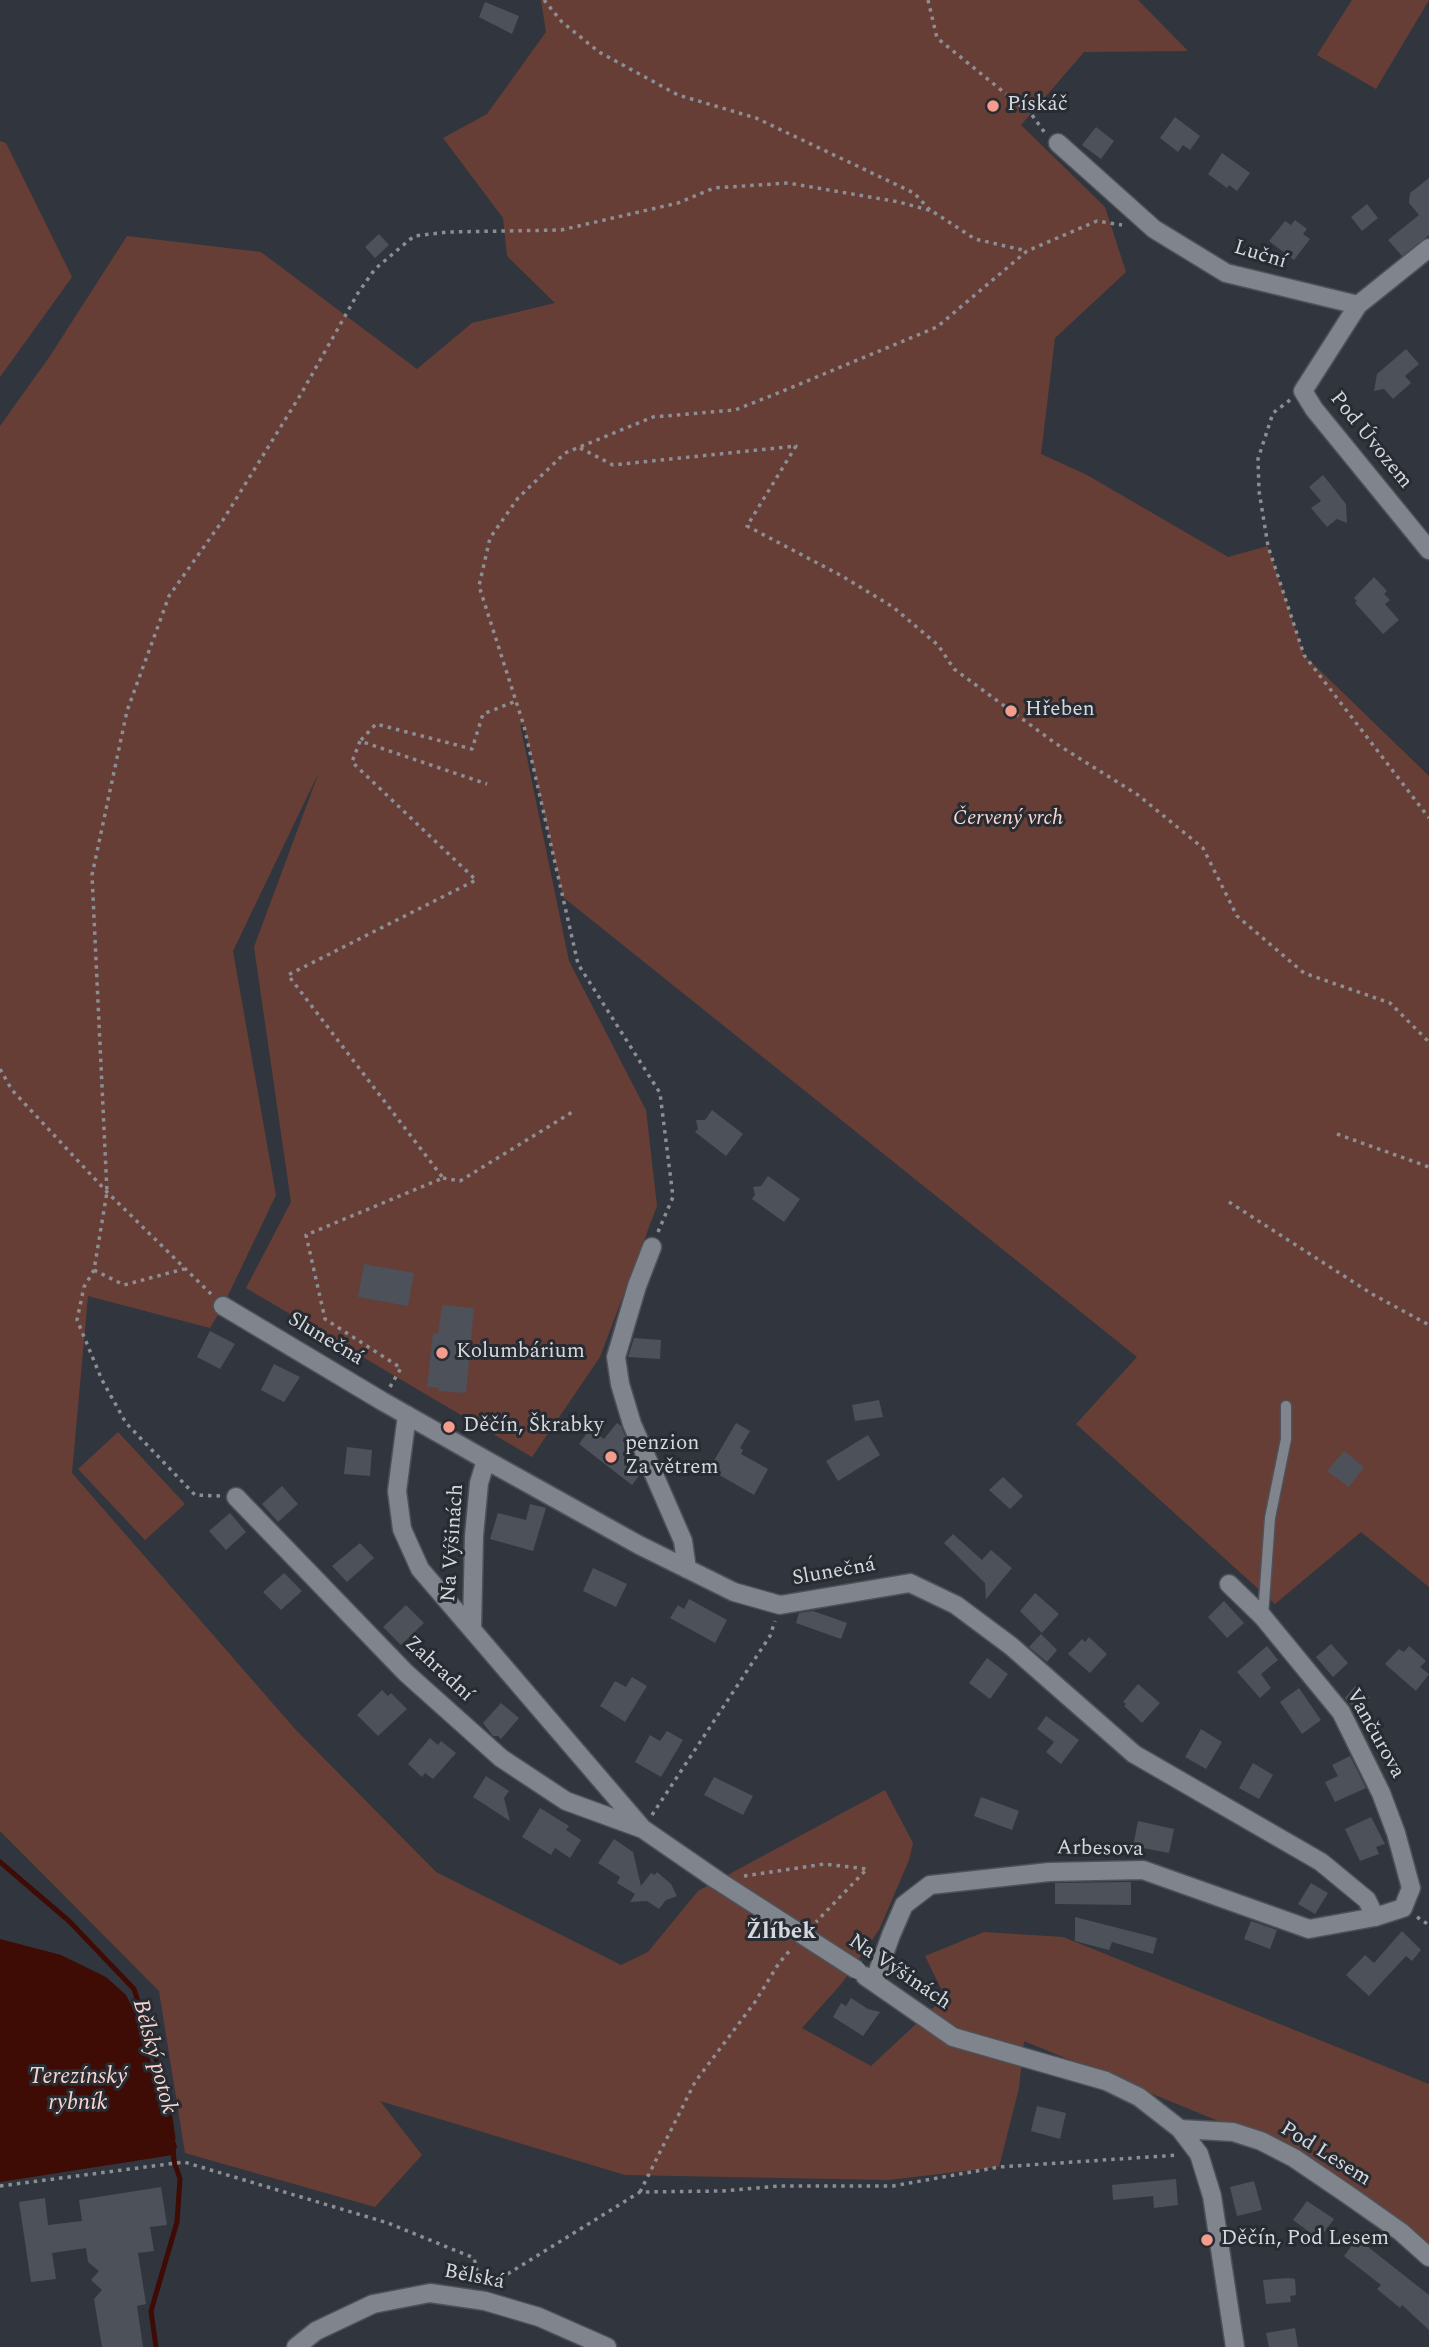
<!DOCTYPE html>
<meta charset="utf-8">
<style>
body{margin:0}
canvas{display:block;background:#31353d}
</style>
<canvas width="1429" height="2347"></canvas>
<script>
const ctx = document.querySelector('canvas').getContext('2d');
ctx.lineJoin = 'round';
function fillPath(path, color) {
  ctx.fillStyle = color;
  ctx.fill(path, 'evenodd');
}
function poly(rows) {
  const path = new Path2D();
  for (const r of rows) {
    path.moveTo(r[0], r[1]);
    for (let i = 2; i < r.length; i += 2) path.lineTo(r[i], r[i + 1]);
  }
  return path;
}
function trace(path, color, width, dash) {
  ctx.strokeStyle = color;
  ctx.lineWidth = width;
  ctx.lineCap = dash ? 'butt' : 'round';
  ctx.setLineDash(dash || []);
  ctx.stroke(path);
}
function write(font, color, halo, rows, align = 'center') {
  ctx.font = font + ' Spectral,serif';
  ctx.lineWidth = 6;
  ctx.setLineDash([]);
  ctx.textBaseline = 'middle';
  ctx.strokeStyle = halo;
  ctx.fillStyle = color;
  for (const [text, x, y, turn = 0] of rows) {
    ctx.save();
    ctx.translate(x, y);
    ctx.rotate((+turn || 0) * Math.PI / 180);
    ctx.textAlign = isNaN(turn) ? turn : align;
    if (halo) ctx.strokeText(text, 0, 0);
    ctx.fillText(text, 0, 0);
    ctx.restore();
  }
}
fillPath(poly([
 [541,0,1138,0,1188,51,1084,52,1021,125,1105,207,1126,272,1055,338,1041,454,1087,475,1228,557,1268,546,1304,655,1429,776,1429,1587,1361,1532,1275,1604,1076,1424,1137,1357,563,897,524,726,520,724,569,961,646,1110,657,1206,600,1357,532,1457,246,1288,291,1202,254,947,319,772,233,951,276,1195,223,1306,210,1328,88,1296,72,1473,295,1729,436,1872,621,1965,648,1952,698,1891,885,1790,913,1843,909,1860,879,1930,842,1983,802,2028,871,2066,945,1997,925,1956,984,1932,1063,1937,1429,2084,1429,2248,1262,2139,1024,2041,1019,2088,999,2167,888,2180,625,2175,380,2101,422,2155,375,2207,185,2153,159,1991,0,1831,0,426,50,356,127,236,261,252,417,369,472,323,555,303,507,256,503,218,443,138,487,114,546,32],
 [1352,0,1429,0,1376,89,1317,55],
 [0,141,6,143,72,277,0,377],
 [118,1432,185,1504,145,1540,78,1469]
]), '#673e36');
fillPath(poly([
 [0,1939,61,1955,106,1977,126,1995,136,2014,177,2147,173,2155,0,2182]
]), '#3e0b05');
trace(poly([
 [0,1862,69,1921,134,1989,166,2090,173,2138],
 [156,2347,151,2311,177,2222,180,2179,174,2161,173,2148]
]), '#3e0b05', 5);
fillPath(poly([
 [485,2,519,16,512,34,479,17],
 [1175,117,1200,136,1190,150,1183,145,1178,152,1160,138],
 [1096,127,1114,141,1101,159,1082,145],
 [1222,153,1250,173,1237,191,1229,185,1227,188,1208,174],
 [1429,178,1429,235,1402,256,1388,240,1419,215,1409,203,1410,193],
 [1367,204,1378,218,1362,231,1351,217],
 [1295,220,1307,229,1303,234,1310,239,1294,260,1269,241,1285,221,1291,225],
 [379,234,389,245,375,258,365,247],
 [1406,349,1419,364,1405,376,1411,383,1393,399,1384,389,1374,391,1377,374],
 [1323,475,1346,504,1347,523,1337,519,1327,527,1311,508,1321,501,1309,487],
 [1374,577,1387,591,1384,594,1390,600,1385,604,1399,620,1383,634,1355,603,1357,601,1354,598],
 [712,1110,743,1134,726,1156,695,1132,698,1129,696,1120,705,1120],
 [768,1176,800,1199,784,1222,752,1199,755,1195,753,1187,761,1186],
 [364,1264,414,1273,408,1306,358,1297],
 [442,1305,474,1308,466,1393,438,1391,439,1388,427,1387,433,1333,438,1334],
 [210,1331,235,1344,220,1369,197,1357],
 [634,1338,661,1340,660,1359,628,1357],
 [274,1364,300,1377,284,1402,261,1390],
 [879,1400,883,1417,855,1421,852,1405],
 [617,1423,621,1426,641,1473,632,1485,579,1444,590,1429,604,1439],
 [736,1423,750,1431,740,1448,743,1450,741,1454,768,1469,754,1495,709,1469],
 [868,1435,880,1455,838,1481,826,1461],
 [347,1447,372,1450,370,1476,344,1474],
 [1344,1451,1364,1467,1349,1487,1327,1471],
 [1003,1477,1023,1496,1010,1509,989,1490],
 [282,1486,298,1504,278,1522,262,1504],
 [530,1504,546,1508,533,1551,490,1539,498,1513,526,1520],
 [230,1513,246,1532,226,1550,209,1531],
 [953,1534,982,1560,991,1550,1012,1568,986,1599,985,1583,944,1543],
 [360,1543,374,1558,347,1582,332,1566],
 [593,1568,627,1584,616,1607,583,1591],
 [284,1573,302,1591,281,1610,263,1592],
 [1035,1593,1059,1614,1042,1633,1020,1611],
 [689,1599,727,1620,715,1643,670,1618,678,1605,684,1609],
 [1224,1601,1244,1623,1227,1638,1208,1617],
 [406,1605,424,1623,401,1645,383,1627],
 [813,1611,847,1623,841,1639,796,1623,799,1613],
 [1041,1634,1057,1650,1047,1662,1029,1647],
 [1089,1637,1107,1654,1090,1673,1068,1654,1082,1639,1085,1642],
 [1331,1644,1348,1663,1333,1677,1316,1657],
 [1267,1646,1278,1660,1261,1674,1271,1688,1260,1698,1237,1672],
 [1409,1646,1426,1661,1420,1667,1429,1674,1416,1691,1385,1664,1399,1649,1404,1652],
 [987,1658,1008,1674,990,1699,969,1683],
 [632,1677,647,1686,625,1722,600,1706,615,1681,626,1687],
 [1138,1684,1160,1703,1142,1723,1124,1706,1126,1704,1123,1702],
 [1356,1685,1370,1698,1358,1712,1345,1698],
 [1299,1688,1321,1720,1302,1734,1280,1702],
 [382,1690,388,1696,391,1693,407,1709,378,1736,357,1715],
 [501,1703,519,1718,501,1739,498,1736,493,1736,483,1723],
 [1046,1716,1079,1740,1061,1764,1046,1752,1054,1742,1037,1729],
 [1201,1729,1222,1742,1206,1769,1185,1757],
 [667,1731,683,1740,661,1777,635,1762,650,1735,660,1741],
 [430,1738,438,1745,441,1741,456,1753,433,1779,425,1773,422,1777,408,1764],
 [1350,1756,1366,1788,1335,1802,1325,1782,1338,1776,1332,1765],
 [1253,1763,1273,1775,1259,1799,1239,1788],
 [486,1776,509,1791,504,1798,510,1821,473,1797],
 [714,1777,753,1796,743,1815,704,1795],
 [981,1797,1019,1811,1012,1830,974,1816],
 [540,1808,569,1826,566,1830,581,1840,570,1858,555,1848,551,1855,522,1837],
 [1371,1817,1385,1844,1376,1847,1379,1854,1360,1861,1345,1829],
 [1138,1821,1174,1829,1169,1853,1133,1846],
 [614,1839,633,1852,641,1886,651,1873,655,1875,657,1872,671,1884,677,1896,666,1900,659,1909,647,1901,630,1902,635,1894,617,1883,620,1877,598,1863],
 [1131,1882,1131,1905,1055,1904,1055,1883],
 [1311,1883,1328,1893,1315,1914,1298,1904],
 [1075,1917,1157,1938,1153,1954,1112,1942,1109,1950,1075,1941],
 [1251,1921,1277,1930,1270,1949,1244,1939],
 [1402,1931,1421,1950,1412,1961,1406,1956,1369,1996,1346,1975,1365,1955,1374,1963],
 [851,1998,868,2009,880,2012,863,2036,833,2017,841,2003,846,2006],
 [1037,2106,1066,2113,1060,2139,1031,2131],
 [1176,2179,1178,2205,1154,2208,1153,2196,1113,2200,1112,2185],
 [1254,2181,1262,2210,1237,2216,1230,2187],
 [161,2187,167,2225,150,2227,154,2251,138,2253,146,2304,137,2306,143,2347,102,2347,94,2299,102,2290,91,2280,99,2271,88,2262,86,2248,52,2253,56,2279,31,2282,19,2202,45,2198,48,2225,82,2221,79,2200],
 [1307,2201,1334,2219,1319,2239,1293,2220],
 [1363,2243,1429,2295,1429,2330,1402,2305,1400,2308,1377,2289,1381,2285,1344,2256,1353,2244,1358,2248],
 [1288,2278,1295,2279,1296,2295,1290,2296,1291,2302,1266,2304,1263,2280],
 [1295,2328,1298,2347,1269,2347,1266,2333]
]), '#4d515a');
const service = poly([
 [1263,1616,1270,1518,1286,1439,1286,1406]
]);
const minor = poly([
 [1058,143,1154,229,1226,273,1358,305],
 [1429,248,1358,305,1303,391,1314,409,1429,550],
 [652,1247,637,1286,616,1357,620,1384,632,1424,683,1541,687,1569],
 [223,1306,382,1401,486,1460,639,1545,734,1592,780,1605,910,1583,956,1605,1011,1646,1134,1754,1321,1862,1367,1900,1375,1917],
 [407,1415,397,1491,402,1529,420,1569,643,1829,717,1880],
 [236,1497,406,1673,501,1758,566,1801,640,1828],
 [472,1629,474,1536,479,1483,486,1460],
 [865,1976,953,2037,1106,2081,1139,2097,1180,2129,1199,2154,1212,2196,1235,2347],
 [874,1982,891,1935,904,1905,930,1885,1049,1872,1143,1870,1309,1929,1375,1917,1403,1908,1411,1888,1396,1833,1381,1793,1341,1712,1263,1617,1229,1584],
 [1180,2129,1233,2132,1261,2141,1294,2158,1347,2194,1401,2232,1429,2257],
 [296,2347,316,2331,373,2304,430,2293,485,2301,539,2317,607,2347]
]);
trace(service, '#4e5157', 13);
trace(minor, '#4e5157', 21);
trace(poly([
 [544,0,562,22,599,52,678,95,756,118,914,193,930,210],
 [928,0,937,38,1032,115,1045,133],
 [1290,400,1273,413,1258,459,1259,491,1268,546,1304,655,1429,818],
 [580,448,613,465,796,446,747,526,842,576,893,607,938,645,954,669,1055,743,1138,795,1203,848,1237,916,1304,973,1390,1003,1429,1042],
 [361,740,376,724,472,749,483,714,516,701],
 [0,1069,12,1090,107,1192,211,1294],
 [1337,1134,1429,1167],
 [443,1178,460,1181,574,1111],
 [1229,1202,1372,1294,1429,1325],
 [658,1232,673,1197,660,1093,578,964,524,726,479,586,490,538,518,498,565,453,653,417,735,410,783,391,937,327,1027,251,1097,221,1122,225],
 [94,1270,124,1285,184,1269],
 [390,1387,401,1368,325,1319,306,1235,443,1178,288,975,476,880,352,762,360,741,487,784],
 [220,1496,195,1495,126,1423,102,1380,77,1320,84,1287,94,1270,107,1192,92,875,127,711,169,596,223,520,301,394,358,293,375,269,414,236,448,232,561,230,678,203,714,188,788,183,899,202,932,211,975,239,1027,251],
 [652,1815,770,1636,775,1621],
 [744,1876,824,1864,867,1869,816,1922],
 [1417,1917,1429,1925],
 [0,2186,184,2162,388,2223,474,2258,480,2282],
 [640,2192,695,2082,755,2002,779,1963,792,1948],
 [497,2287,506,2275,640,2192,722,2191,779,2186,893,2186,999,2167,1179,2155]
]), '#8b8e94', 3.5, [3.5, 5]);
trace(service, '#7f848d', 10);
trace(minor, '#7f848d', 18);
const minorBridge = poly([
 [717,1880,857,1970]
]);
trace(minorBridge, '#4e5157', 21, []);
trace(minorBridge, '#7f848d', 18);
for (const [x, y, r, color] of [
 [993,106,7,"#f49d8d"],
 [1011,711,7,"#f49d8d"],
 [442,1353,7,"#f49d8d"],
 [449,1427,7,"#f49d8d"],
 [611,1457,7,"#f49d8d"],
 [1207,2240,7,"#f49d8d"]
]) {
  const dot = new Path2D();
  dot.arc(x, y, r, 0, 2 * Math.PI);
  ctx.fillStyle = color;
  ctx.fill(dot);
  trace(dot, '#272b32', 2.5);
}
write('21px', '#d6d8dd', '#272b32', [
 ["Pískáč",1007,106],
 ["Hřeben",1025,711],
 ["Kolumbárium",456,1353],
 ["Děčín, Škrabky",463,1427],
 ["penzion",625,1445],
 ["Za větrem",625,1469],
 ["Děčín, Pod Lesem",1221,2240]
], 'left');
write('21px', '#d6d8dd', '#272b32', [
 ["Luční",1260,256,17],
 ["Pod Úvozem",1370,441,51],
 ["Slunečná",325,1340,31],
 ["Na Výšinách",454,1543,-86],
 ["Slunečná",834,1573,-10],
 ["Zahradní",438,1670,43],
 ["Vančurova",1374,1734,61],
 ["Arbesova",1100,1850,1],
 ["Na Výšinách",899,1973,34],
 ["Pod Lesem",1325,2155,32],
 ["Bělská",474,2278,11]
]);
write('italic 21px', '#fed7d0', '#272b32', [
 ["Červený vrch",1008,820]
]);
write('bold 23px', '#d6d8dd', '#272b32', [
 ["Žlíbek",781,1933]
]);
write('italic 23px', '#fbd5cd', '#272b32', [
 ["Bělský potok",153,2057,75],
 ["Terezínský",78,2078],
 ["rybník",78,2104]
]);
</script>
